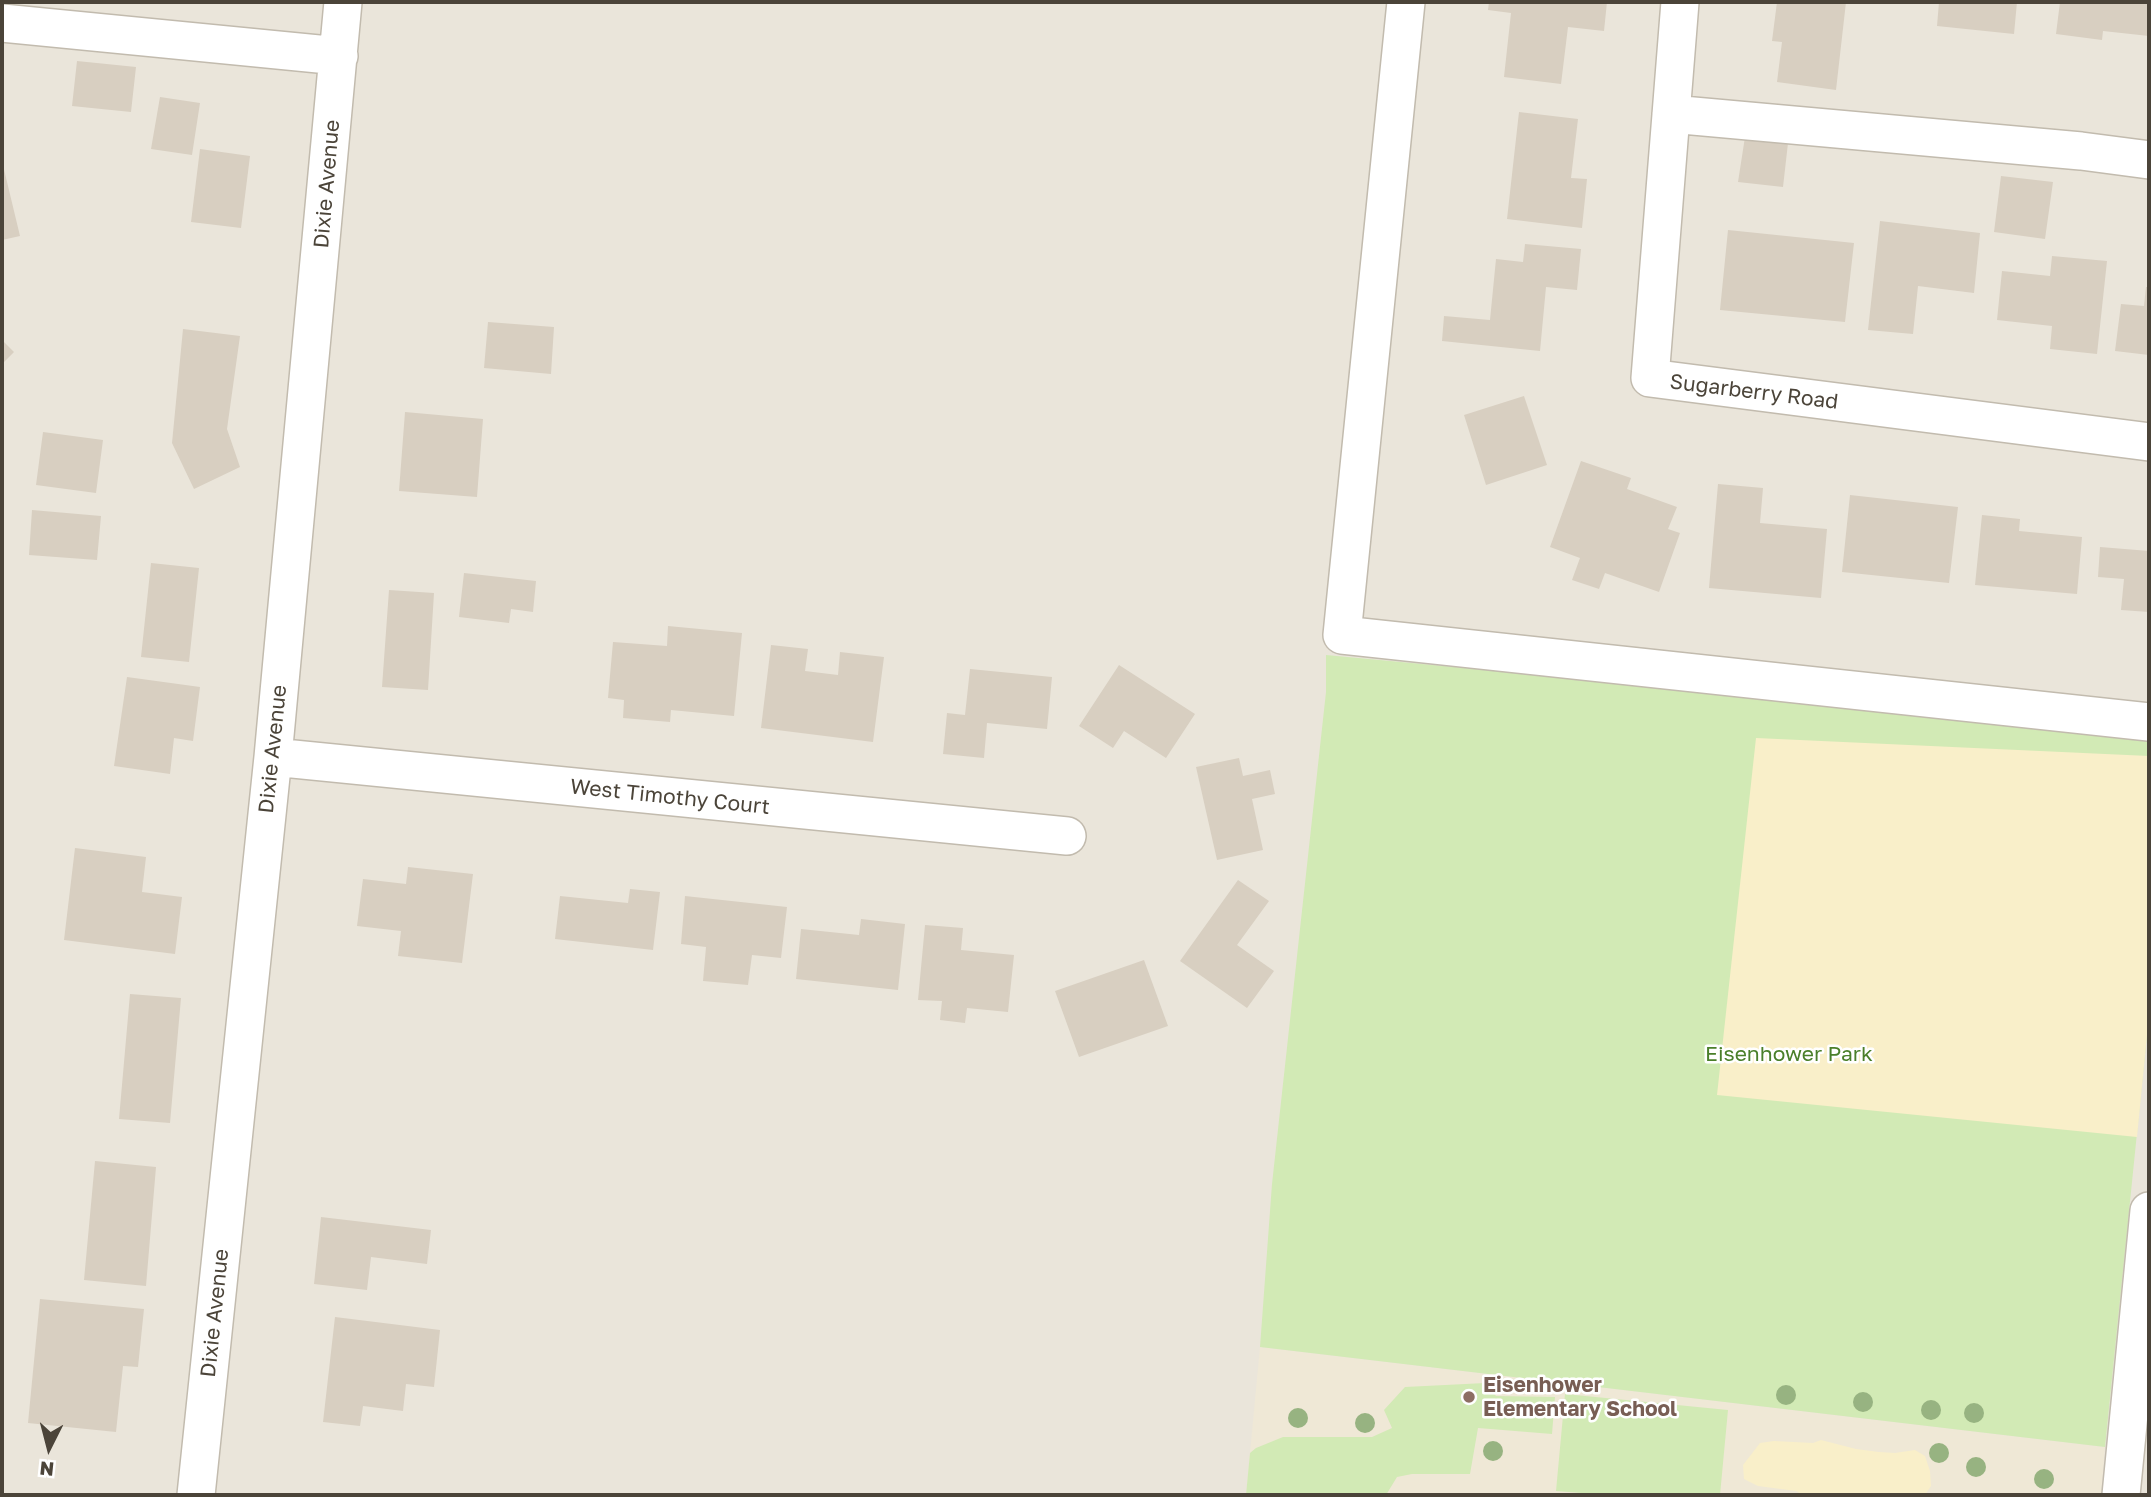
<!DOCTYPE html>
<style>
body{margin:0}
#map{position:relative;width:2151px;height:1497px;overflow:hidden;background:#f6f3ec;font-family:"Golos Text",sans-serif}
canvas{display:block}
.frame{position:absolute;inset:0;border:4px solid #4b4439;pointer-events:none}
.north{position:absolute;left:14px;top:1413px;width:70px;height:70px;-webkit-text-stroke:5px #fff;paint-order:stroke;rotate:186deg;font-size:19px;font-weight:700;line-height:28px;text-align:center;color:#4b4439}
.north::after{content:'';display:block;margin:auto;width:24px;height:32px;background:#4b4439;clip-path:polygon(50% 0,100% 100%,50% 72%,0 100%)}
</style>
<div id="map">
<canvas width="2151" height="1497"></canvas>
<div class="frame"></div>
<div class="north">N</div>
</div>
<script>
const ctx = document.querySelector('canvas').getContext('2d');
ctx.lineJoin = 'round';
function fillPath(path, color) {
  ctx.fillStyle = color;
  ctx.fill(path, 'evenodd');
}
function poly(rows) {
  const path = new Path2D();
  for (const r of rows) {
    path.moveTo(r[0], r[1]);
    for (let i = 2; i < r.length; i += 2) path.lineTo(r[i], r[i + 1]);
  }
  return path;
}
function trace(path, color, width, dash) {
  ctx.strokeStyle = color;
  ctx.lineWidth = width;
  ctx.lineCap = dash ? 'butt' : 'round';
  ctx.setLineDash(dash || []);
  ctx.stroke(path);
}
function write(font, color, halo, rows, align = 'center') {
  ctx.font = font + ' "Golos Text",sans-serif';
  ctx.lineWidth = 5;
  ctx.setLineDash([]);
  ctx.textBaseline = 'middle';
  ctx.strokeStyle = halo;
  ctx.fillStyle = color;
  for (const [text, x, y, turn = 0] of rows) {
    ctx.save();
    ctx.translate(x, y);
    ctx.rotate((+turn || 0) * Math.PI / 180);
    ctx.textAlign = isNaN(turn) ? turn : align;
    if (halo) ctx.strokeText(text, 0, 0);
    ctx.fillText(text, 0, 0);
    ctx.restore();
  }
}
fillPath(poly([
 [2,2,2149,2,2149,1495,2,1495]
]), '#eae5da');
fillPath(poly([
 [1260,1347,2105,1447,2101,1495,1246,1495]
]), '#efe8d6');
fillPath(poly([
 [1326,655,2149,732,2149,1015,2105,1447,1260,1347,1272,1184,1326,692],
 [1485,1383,1496,1396,1555,1397,1552,1434,1478,1428,1470,1474,1412,1474,1397,1477,1386,1495,1246,1495,1250,1453,1256,1448,1283,1437,1372,1437,1392,1428,1384,1410,1405,1387],
 [1565,1394,1728,1410,1720,1495,1607,1495,1556,1491]
]), '#d2eab5');
fillPath(poly([
 [1756,738,2149,756,2149,1015,2137,1137,1717,1095],
 [1821,1440,1856,1449,1879,1452,1895,1453,1915,1450,1925,1456,1930,1471,1931,1486,1925,1495,1869,1495,1860,1493,1803,1495,1796,1491,1758,1486,1744,1479,1743,1465,1760,1443,1774,1441,1813,1443]
]), '#f9efc9');
fillPath(poly([
 [1489,2,1607,2,1604,31,1568,27,1561,84,1504,77,1511,13,1488,10],
 [1777,2,1846,2,1836,90,1777,82,1782,42,1772,41],
 [1939,2,2017,2,2014,34,1937,26],
 [2060,2,2149,2,2149,36,2103,31,2102,40,2056,34],
 [77,61,136,67,131,112,72,106],
 [160,97,200,103,192,155,151,149],
 [1519,112,1578,119,1571,178,1587,179,1582,228,1507,219],
 [1745,137,1788,143,1783,187,1738,182],
 [200,149,250,156,241,228,191,222],
 [2,161,20,236,2,240],
 [2001,176,2053,182,2045,239,1994,232],
 [1880,221,1980,233,1974,293,1918,286,1913,334,1868,330],
 [1728,230,1854,243,1845,322,1720,310],
 [1525,244,1581,249,1577,290,1546,287,1540,351,1442,341,1444,316,1490,320,1496,259,1523,262],
 [2052,256,2107,261,2097,354,2050,349,2052,326,1997,320,2002,271,2050,276],
 [2146,287,2149,287,2149,355,2115,351,2121,304,2144,306],
 [488,322,554,327,551,374,484,368],
 [183,329,240,336,227,429,240,467,194,489,172,443],
 [2,340,14,352,2,364],
 [1524,396,1547,465,1486,485,1464,415],
 [405,412,483,419,477,497,399,491],
 [43,432,103,440,96,493,36,485],
 [1581,461,1631,478,1627,489,1677,507,1668,529,1680,533,1659,592,1605,573,1599,589,1572,580,1580,558,1550,547],
 [1718,484,1763,488,1760,523,1827,529,1821,598,1709,588],
 [1850,495,1958,507,1949,583,1842,572],
 [32,510,101,516,97,560,29,555],
 [1982,515,2020,519,2019,531,2082,537,2077,594,1975,585],
 [2100,547,2149,551,2149,612,2121,610,2124,579,2098,577],
 [151,563,199,568,189,662,141,657],
 [464,573,536,581,533,612,511,609,509,623,459,617],
 [389,590,434,593,428,690,382,687],
 [668,626,742,633,734,716,671,710,670,722,623,718,624,700,608,698,613,642,667,646],
 [771,645,808,649,805,671,838,675,840,652,884,657,873,742,761,728],
 [1119,665,1195,714,1166,758,1124,731,1113,748,1079,726],
 [970,669,1052,677,1047,729,987,723,984,758,943,754,947,713,965,715],
 [127,677,200,687,193,741,174,738,170,774,114,766],
 [1239,758,1243,776,1270,770,1275,794,1252,799,1263,850,1217,860,1196,767],
 [75,848,146,857,142,892,182,897,175,954,64,940],
 [408,867,473,874,462,963,398,956,401,931,357,926,363,879,406,884],
 [1238,880,1269,901,1237,945,1274,971,1247,1008,1180,961],
 [630,889,660,892,653,950,555,939,560,896,628,903],
 [685,896,787,907,781,958,752,955,748,985,703,981,706,947,681,944],
 [861,919,905,924,898,990,796,979,801,929,859,935],
 [925,925,963,928,961,950,1014,955,1008,1012,967,1008,965,1023,940,1020,942,1001,918,1000],
 [1144,960,1168,1026,1079,1057,1055,991],
 [130,994,181,998,170,1123,119,1119],
 [95,1161,156,1167,146,1286,84,1280],
 [321,1217,431,1230,427,1264,371,1257,367,1290,314,1284],
 [40,1299,144,1309,138,1367,123,1366,116,1432,28,1423],
 [335,1317,440,1330,434,1387,406,1384,403,1411,363,1406,360,1426,323,1422]
]), '#d8cfc1');
const minor = poly([
 [1406,2,1342,635,2149,722],
 [1680,2,1650,378,2149,442],
 [2,23,339,56],
 [1671,114,2081,151,2149,160],
 [273,757,1067,836],
 [196,1495,273,757,343,2],
 [2121,1495,2149,1211]
]);
trace(minor, '#c2bbae', 40);
trace(minor, '#fff', 37);
ctx.fillStyle = '#97b381';
for (const [x, y] of [
 [1786,1395],
 [1863,1402],
 [1931,1410],
 [1974,1413],
 [1298,1418],
 [1365,1423],
 [1493,1451],
 [1939,1453],
 [1976,1467],
 [2044,1479]
]) {
  ctx.beginPath();
  ctx.arc(x, y, 10, 0, 2 * Math.PI);
  ctx.fill();
}
for (const [x, y, r, color] of [
 [1469,1397,7,"#8d6e63"]
]) {
  const dot = new Path2D();
  dot.arc(x, y, r, 0, 2 * Math.PI);
  ctx.fillStyle = color;
  ctx.fill(dot);
  trace(dot, '#fff', 2.5);
}
write('21px', '#4b4439', '#fff', [
 ["Dixie Avenue",327,184,-85],
 ["Sugarberry Road",1754,392,7],
 ["Dixie Avenue",273,749,-84],
 ["West Timothy Court",670,797,6],
 ["Dixie Avenue",215,1313,-84]
]);
write('21px', '#4a7f2a', '#fff', [
 ["Eisenhower Park",1789,1054]
]);
write('bold 21px', '#785e54', '#fff', [
 ["Eisenhower",1483,1385],
 ["Elementary School",1483,1409]
], 'left');
</script>
